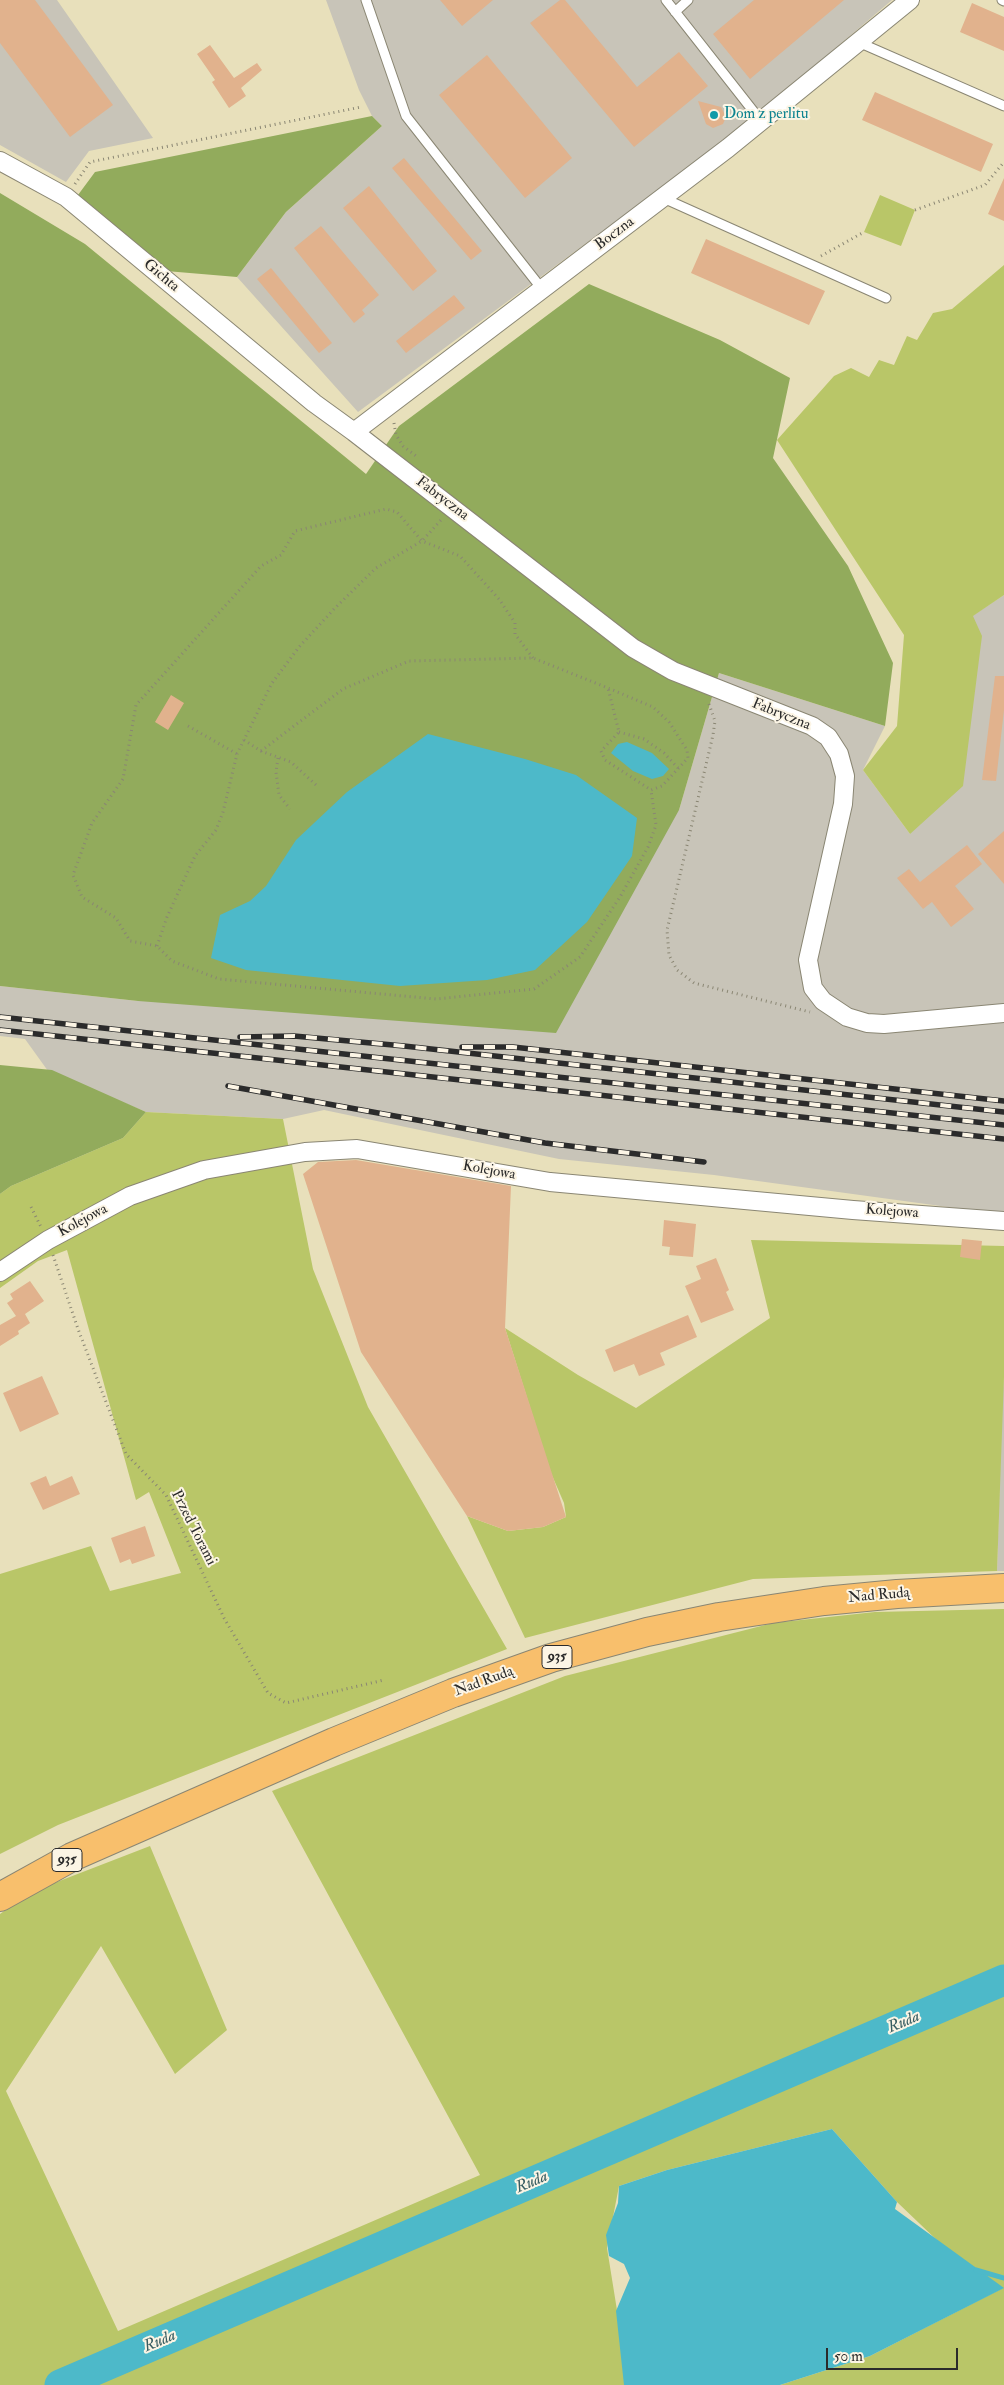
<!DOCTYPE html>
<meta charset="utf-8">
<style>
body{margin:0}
#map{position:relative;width:1004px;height:2385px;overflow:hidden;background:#e8e0bb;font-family:"IM FELL Double Pica",serif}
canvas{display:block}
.scale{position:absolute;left:826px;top:2348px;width:132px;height:22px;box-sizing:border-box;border:2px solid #2b2b2b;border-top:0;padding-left:6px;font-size:15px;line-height:18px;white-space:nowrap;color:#2b2b2b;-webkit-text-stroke:4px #fcf5e5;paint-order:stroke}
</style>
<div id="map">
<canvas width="1004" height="2385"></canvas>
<div class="scale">50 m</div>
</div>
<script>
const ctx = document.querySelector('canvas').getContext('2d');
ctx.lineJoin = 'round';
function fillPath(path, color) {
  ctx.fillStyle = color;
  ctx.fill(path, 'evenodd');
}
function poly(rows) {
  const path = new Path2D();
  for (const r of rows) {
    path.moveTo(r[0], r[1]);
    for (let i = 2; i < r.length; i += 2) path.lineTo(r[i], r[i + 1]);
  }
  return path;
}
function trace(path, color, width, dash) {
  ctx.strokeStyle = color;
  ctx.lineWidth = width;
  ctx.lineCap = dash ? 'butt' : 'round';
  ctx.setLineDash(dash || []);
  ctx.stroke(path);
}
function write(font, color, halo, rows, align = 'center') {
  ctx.font = font + ' "IM FELL Double Pica",serif';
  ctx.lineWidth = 4;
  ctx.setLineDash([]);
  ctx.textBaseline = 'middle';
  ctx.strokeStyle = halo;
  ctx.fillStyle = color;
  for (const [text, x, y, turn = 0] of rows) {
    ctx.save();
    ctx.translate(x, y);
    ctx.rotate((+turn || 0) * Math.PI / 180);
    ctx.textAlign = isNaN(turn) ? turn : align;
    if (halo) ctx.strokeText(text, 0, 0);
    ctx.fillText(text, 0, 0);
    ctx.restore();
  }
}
fillPath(poly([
 [0,0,57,0,153,138,89,151,66,182,0,145],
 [326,0,892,0,782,94,669,182,358,412,237,277,286,212,382,126,372,116,359,90],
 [1004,595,1004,1213,977,1211,714,1175,559,1159,324,1110,283,1119,146,1112,48,1071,25,1039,0,1036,0,986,138,1001,679,810,719,673,885,726,863,770,910,834,972,616],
 [1004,1377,1004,1571,997,1571,1002,1400]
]), '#c8c4b8');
fillPath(poly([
 [880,195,915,210,901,246,864,232],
 [1004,265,1004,595,973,616,982,636,963,786,910,834,863,770,897,726,904,635,777,440,834,376,851,368,869,377,879,360,894,365,907,336,917,340,933,313,952,309],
 [146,1112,283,1119,313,1269,368,1407,507,1649,58,1825,0,1854,0,1574,91,1546,110,1591,181,1573,149,1492,136,1500,67,1250,38,1261,0,1288,0,1194,11,1186,123,1138],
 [751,1240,1004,1246,1004,1377,997,1571,753,1579,525,1638,467,1516,508,1531,543,1527,566,1517,564,1503,550,1471,505,1328,578,1375,636,1408,770,1318],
 [1004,1609,1004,2385,780,2385,870,2356,1003,2288,965,2267,897,2202,832,2129,667,2170,619,2186,607,2248,629,2385,0,2385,0,1914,31,1892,150,1846,227,2030,175,2074,101,1946,6,2091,118,2331,480,2175,272,1791,565,1676,773,1623,875,1612]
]), '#b9c668');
fillPath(poly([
 [372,116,382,126,286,212,237,277,166,271,78,195,95,172],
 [0,193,85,244,366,474,399,426,589,284,720,340,790,378,773,458,848,566,893,663,885,726,719,673,679,810,556,1033,138,1001,0,986],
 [0,1065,52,1070,146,1112,123,1138,11,1186,0,1194]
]), '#92ab5c');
fillPath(poly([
 [428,734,525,759,576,775,637,818,632,856,587,922,535,970,487,980,400,986,246,970,211,958,220,915,250,901,266,886,296,840,347,792],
 [627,742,652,753,669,769,663,776,652,779,633,771,611,753,618,744],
 [832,2129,897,2202,895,2209,1004,2288,870,2356,780,2385,624,2385,616,2311,630,2278,624,2264,609,2256,606,2235,618,2203,619,2186,667,2170]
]), '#4db9c9');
trace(poly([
 [976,2270,1004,2278]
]), '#4db9c9', 5);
trace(poly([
 [60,2385,1004,1980]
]), '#4db9c9', 31);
fillPath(poly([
 [0,0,35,0,113,105,70,137,0,43],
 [440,0,493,0,462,26],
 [560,0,565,0,637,87,679,52,708,86,634,147,530,23],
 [754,0,844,0,750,79,713,34],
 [972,3,1004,17,1004,51,960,32],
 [210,45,234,78,257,63,262,70,241,88,246,96,229,108,212,82,215,80,197,54],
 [487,55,572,158,525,198,439,95],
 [875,92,993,144,981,172,862,120],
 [698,101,721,107,726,117,723,124,713,128,706,124],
 [404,158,482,251,471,260,392,168],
 [1004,178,1004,221,988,214],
 [369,186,437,271,413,291,343,208],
 [321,226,379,295,362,310,365,314,354,323,294,248],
 [706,239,825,291,809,325,691,273],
 [271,268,332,343,319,353,257,279],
 [454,295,465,308,406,353,396,341],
 [995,676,1004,676,1004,710,996,781,982,780],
 [171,695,184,703,168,730,155,722],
 [1004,831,1004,884,978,854],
 [967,845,982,864,955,886,974,909,951,927,932,902,923,909,897,878,909,869,920,882],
 [356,1160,511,1186,505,1328,566,1517,543,1527,508,1531,467,1516,361,1352,303,1174,318,1162],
 [664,1220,696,1224,693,1257,669,1255,670,1247,662,1246],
 [962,1239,982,1241,980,1260,960,1257],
 [716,1258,729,1290,726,1292,734,1310,701,1323,685,1286,701,1279,696,1266],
 [30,1281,44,1301,25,1314,30,1323,18,1331,19,1334,0,1346,0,1325,16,1316,7,1303,13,1299,10,1294],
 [688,1315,697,1337,660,1353,665,1365,639,1376,634,1364,614,1372,605,1350],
 [42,1376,59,1414,20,1432,3,1393],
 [46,1476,50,1486,72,1476,80,1494,43,1510,30,1483],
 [145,1526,155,1556,132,1564,130,1559,120,1563,111,1538]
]), '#e1b28d');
const service = poly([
 [366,0,406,116,542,289],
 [666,0,761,121],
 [1002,0,1004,1],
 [675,12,688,0],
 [858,42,1004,106],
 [663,198,886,298]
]);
const minor = poly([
 [0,161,66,197,314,403,354,432,728,148,910,0],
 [354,432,633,648,673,671,812,726,828,737,839,754,845,776,843,804,808,960,813,988,823,1001,847,1017,867,1023,884,1024,1004,1013],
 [0,1272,48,1240,130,1196,204,1170,305,1152,357,1149,550,1182,853,1210,1004,1221]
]);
const primary = poly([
 [0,1897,72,1857,334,1742,453,1693,551,1658,647,1632,719,1617,824,1601,897,1594,1004,1588]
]);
trace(service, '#8a8673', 11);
trace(minor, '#8a8673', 20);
trace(primary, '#8a8673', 30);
trace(poly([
 [75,184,90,162,361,107],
 [915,210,985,185,1004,162],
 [821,256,864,232],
 [394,423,396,435,403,446,416,456],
 [533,658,515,634,515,623,499,599,460,556,422,541,397,512,386,509,295,531,281,555,261,566,136,705,123,779,92,823,73,875,82,897,116,918,130,941,157,946,172,961,219,979,436,999,534,989,580,957,620,897,648,847,656,825,651,790],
 [709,704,715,721,713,735,667,930,669,955,677,970,694,983,810,1012],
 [188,726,237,754],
 [619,732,644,739,664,753,678,768],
 [244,740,261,751,291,762,316,785],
 [261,751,343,689,409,661,533,658,608,688,653,707,669,722,687,750,688,758,662,786,651,790,605,760,601,751,619,732,608,688],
 [278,758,276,772,279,795,290,809],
 [157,946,167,917,195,856,216,830,223,812,237,754,272,683,299,647,335,608,376,568,422,541,441,520],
 [31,1207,41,1227],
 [53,1255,78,1329,126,1454,166,1495,224,1618,268,1693,286,1703,384,1680]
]), '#8a8673', 3, [1, 4]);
trace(service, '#fff', 9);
trace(minor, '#fff', 18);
trace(primary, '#f8bf6c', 28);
const rail = poly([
 [0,1017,1004,1125],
 [0,1030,1004,1139],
 [240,1037,294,1036,404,1046,1004,1112],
 [462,1047,513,1047,1004,1101],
 [228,1086,545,1143,704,1162]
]);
trace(rail, '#2b2b2b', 5.5);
trace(rail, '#fcf5e5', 4, [11]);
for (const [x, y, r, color] of [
 [714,115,5,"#0f9aa8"]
]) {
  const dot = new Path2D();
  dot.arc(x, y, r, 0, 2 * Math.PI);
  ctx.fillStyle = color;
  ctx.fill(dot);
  trace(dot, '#fcf5e5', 2);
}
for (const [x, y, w] of [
 [557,1657,30],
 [67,1860,30]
]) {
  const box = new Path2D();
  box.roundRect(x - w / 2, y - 11.5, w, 23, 4);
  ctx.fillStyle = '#fcf5e5';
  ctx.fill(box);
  trace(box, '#2b2b2b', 1);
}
write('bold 14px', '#2b2b2b', null, [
 ["935",557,1657],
 ["935",67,1860]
]);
write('15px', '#0d838f', '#fcf5e5', [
 ["Dom z perlitu",724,115]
], 'left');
write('15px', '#2b2b2b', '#fcf5e5', [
 ["Boczna",615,234,-37],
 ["Gichta",161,276,40],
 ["Fabryczna",442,499,37],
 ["Fabryczna",781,715,22],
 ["Kolejowa",489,1171,10],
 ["Kolejowa",892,1212,4],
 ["Kolejowa",83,1221,-28],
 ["Przed Torami",193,1528,63],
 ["Nad Rudą",879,1596,-5],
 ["Nad Rudą",484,1682,-20]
]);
write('italic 16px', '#375d62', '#fcf5e5', [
 ["Ruda",904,2023,-23],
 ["Ruda",532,2183,-23],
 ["Ruda",160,2342,-23]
]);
</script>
